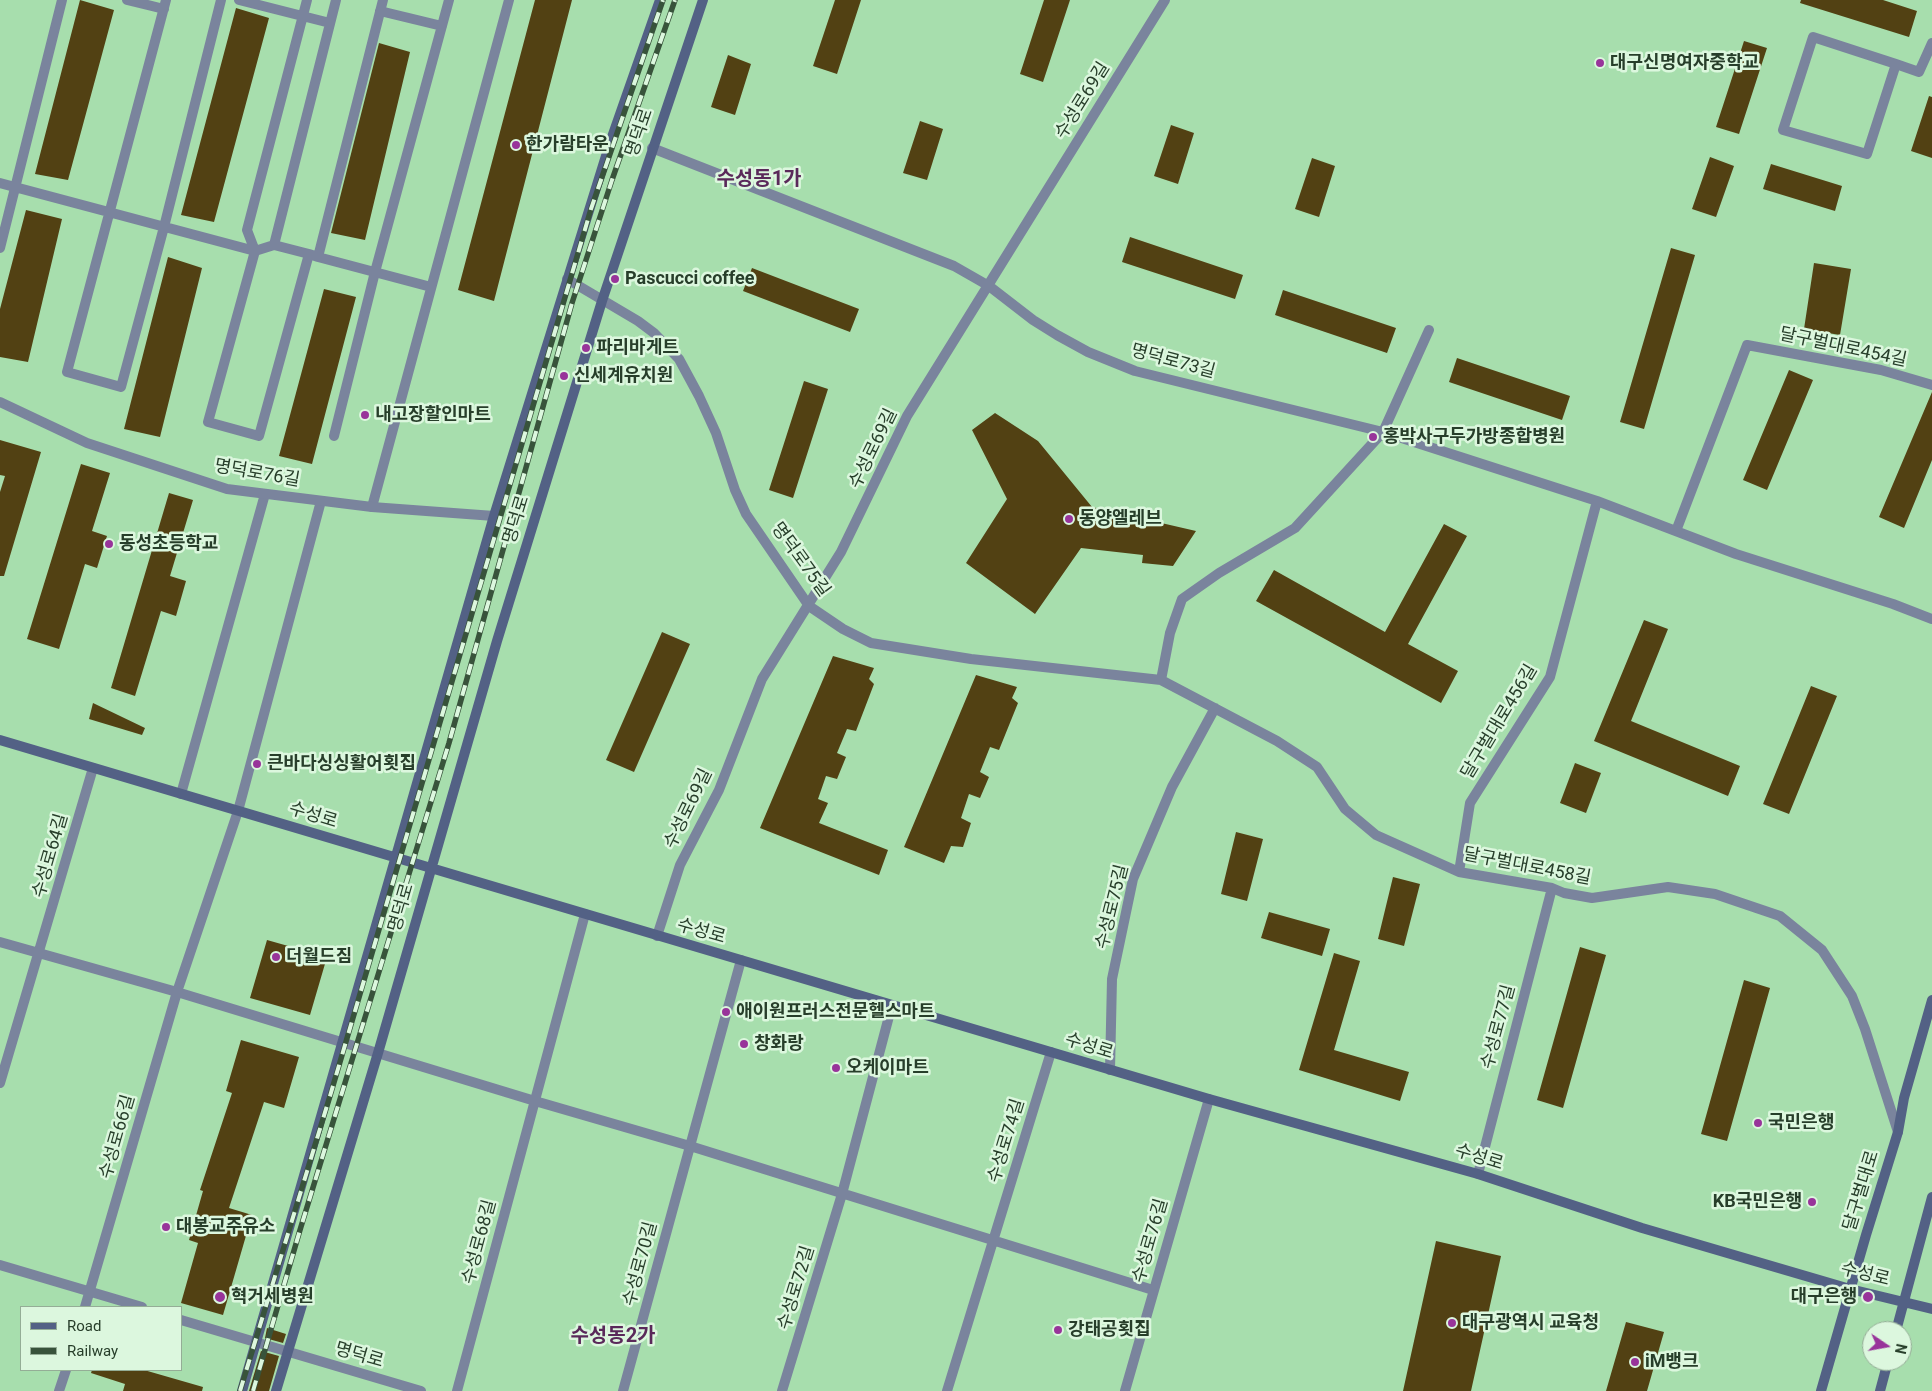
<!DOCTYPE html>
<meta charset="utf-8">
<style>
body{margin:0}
#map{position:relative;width:1932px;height:1391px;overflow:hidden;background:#a7dead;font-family:Roboto,sans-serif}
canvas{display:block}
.legend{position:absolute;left:20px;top:1306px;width:162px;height:65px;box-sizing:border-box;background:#dcf7de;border:1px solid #94ad96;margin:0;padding:6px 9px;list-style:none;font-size:15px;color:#273e2a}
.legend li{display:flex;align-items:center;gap:10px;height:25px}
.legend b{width:25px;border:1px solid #94ad96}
.north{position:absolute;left:1862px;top:1321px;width:50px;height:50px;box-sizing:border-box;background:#dcf7de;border:1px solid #94ad96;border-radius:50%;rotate:102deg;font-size:14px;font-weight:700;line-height:20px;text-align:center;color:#273e2a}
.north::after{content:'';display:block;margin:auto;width:18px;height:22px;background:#98349a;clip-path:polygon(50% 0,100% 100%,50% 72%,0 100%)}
</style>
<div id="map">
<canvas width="1932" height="1391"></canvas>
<ul class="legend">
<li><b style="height:6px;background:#536185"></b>Road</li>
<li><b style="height:6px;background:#38533b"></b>Railway</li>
</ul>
<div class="north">N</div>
</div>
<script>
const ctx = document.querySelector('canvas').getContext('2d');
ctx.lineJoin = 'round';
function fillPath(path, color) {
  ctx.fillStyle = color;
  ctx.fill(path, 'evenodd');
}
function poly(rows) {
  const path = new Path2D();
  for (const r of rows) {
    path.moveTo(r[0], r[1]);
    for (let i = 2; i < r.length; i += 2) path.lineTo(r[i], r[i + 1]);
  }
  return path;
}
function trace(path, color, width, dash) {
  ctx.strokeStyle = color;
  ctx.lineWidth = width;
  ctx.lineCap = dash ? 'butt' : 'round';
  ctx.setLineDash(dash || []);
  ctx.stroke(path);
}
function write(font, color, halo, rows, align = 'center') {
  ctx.font = font + ' Roboto,"Noto Sans KR",sans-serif';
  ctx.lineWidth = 5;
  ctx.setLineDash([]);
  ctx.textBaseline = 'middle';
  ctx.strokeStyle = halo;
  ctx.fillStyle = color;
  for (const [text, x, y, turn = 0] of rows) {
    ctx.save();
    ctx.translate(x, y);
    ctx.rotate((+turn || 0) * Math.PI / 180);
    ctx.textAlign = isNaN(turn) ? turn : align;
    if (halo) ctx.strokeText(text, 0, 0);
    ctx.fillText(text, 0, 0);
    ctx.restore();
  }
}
fillPath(poly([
 [80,0,114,10,68,180,35,174],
 [535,0,572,0,494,301,458,290],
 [835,0,861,0,837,74,813,66],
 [1044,0,1070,0,1043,82,1020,74],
 [1801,0,1883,0,1917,11,1909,37,1800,3],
 [236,8,269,18,214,222,181,215],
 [1744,41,1767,48,1739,134,1716,127],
 [379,43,410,52,365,240,331,233],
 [728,55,751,64,735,115,711,107],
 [1929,96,1932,97,1932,158,1911,151],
 [920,121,943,129,927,180,903,173],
 [1171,125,1194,133,1178,184,1154,176],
 [1710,157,1734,166,1716,217,1692,209],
 [1312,158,1335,166,1319,217,1295,209],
 [1771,164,1842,186,1835,211,1763,189],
 [26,210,62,219,28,362,0,357,0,309],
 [1130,237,1243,275,1235,299,1122,262],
 [1671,248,1695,255,1644,429,1620,422],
 [168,257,202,268,160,437,124,429],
 [1814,263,1851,269,1840,335,1804,329],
 [752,268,859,309,850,332,743,291],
 [324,289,356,297,312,464,279,456],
 [1283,290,1396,328,1387,353,1275,315],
 [1457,358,1570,396,1562,420,1449,382],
 [1789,370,1813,380,1767,490,1743,480],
 [804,381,828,389,793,498,769,490],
 [1932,392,1932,460,1904,528,1879,517],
 [995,413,1038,441,1092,507,1196,531,1173,566,1142,563,1143,555,1081,548,1035,614,966,563,1007,499,972,430],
 [0,440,41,452,4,576,0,576,0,492,5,476,0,475],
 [81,464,110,473,92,531,107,536,97,568,85,564,59,649,27,639],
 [169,493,193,500,170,576,186,581,176,616,161,611,135,696,111,688],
 [1444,524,1467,536,1408,644,1458,671,1441,703,1256,601,1274,570,1385,632],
 [1644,620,1668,629,1631,721,1740,766,1728,796,1594,741],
 [662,632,690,644,634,772,606,760],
 [833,656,874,668,869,679,874,684,856,731,847,729,837,753,846,757,837,779,826,776,818,799,828,803,819,823,888,850,879,875,760,828],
 [976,675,1017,687,1012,698,1018,703,999,750,990,747,980,772,989,777,980,798,969,794,961,818,971,823,963,847,951,846,944,863,904,847],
 [1811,686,1837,696,1789,814,1763,804],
 [93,703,145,728,142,735,89,719],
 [1575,763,1601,773,1586,813,1560,803],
 [1236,832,1263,839,1247,901,1221,894],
 [1393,877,1420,884,1404,946,1378,939],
 [1269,912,1330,929,1322,956,1261,938],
 [267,940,327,957,310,1015,250,998],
 [1580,947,1606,955,1563,1108,1537,1100],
 [1334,953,1360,961,1334,1050,1409,1072,1400,1101,1299,1070],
 [1744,980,1770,988,1727,1141,1701,1134],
 [241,1040,299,1057,284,1108,264,1102,229,1208,252,1215,223,1315,181,1303,198,1243,189,1240,203,1191,200,1190,232,1093,226,1091],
 [1436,1241,1501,1256,1471,1391,1403,1391],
 [1626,1322,1664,1332,1647,1391,1606,1391],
 [267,1328,286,1334,283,1343,265,1338],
 [261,1351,279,1356,269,1391,249,1391],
 [92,1370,144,1370,203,1387,202,1391,123,1391,125,1384,91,1373]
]), '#524113');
trace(poly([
 [127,0,164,9],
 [166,0,67,372,121,387,164,227,221,0],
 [239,0,330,23],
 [380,11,442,26],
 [1896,64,1867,154,1783,130,1813,37,1896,64,1919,72,1932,43],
 [0,183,255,251],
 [274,245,336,0],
 [0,248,62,0],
 [255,251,247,230,307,0],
 [309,254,259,436,208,422,255,251,274,245,309,254,318,257,431,287],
 [318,257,383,0],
 [334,436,375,272,449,0],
 [372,507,509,0],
 [181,794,265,494],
 [238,811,321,501]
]), '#7a849d', 10);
trace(poly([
 [652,148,954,266,989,286,1033,320,1057,335,1088,352,1135,371,1383,432,1597,501,1736,554,1893,604,1932,619],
 [567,279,638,321,654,333,679,359,699,396,716,433,735,490,746,514,809,606,843,629,871,643,971,659,1161,680,1277,741,1317,767,1345,809,1376,835,1459,872,1552,888,1564,893,1592,898,1668,887,1715,894,1780,916,1822,950,1852,996,1865,1029,1898,1132],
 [0,402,87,443,227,489,372,507,494,516],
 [1676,531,1747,345,1881,370,1932,385],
 [1161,680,1170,633,1182,599,1219,573,1295,528,1383,432,1429,330],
 [1459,872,1470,803,1550,677,1597,501],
 [657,936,680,865,719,790,762,679,841,552,907,416,1165,0],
 [0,942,177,992,535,1101,690,1146,1153,1290],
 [1110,1070,1112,979,1133,879,1172,787,1215,708],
 [0,1083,93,768],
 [1478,1174,1552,888],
 [0,1265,142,1307],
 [85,1307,177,992,238,811],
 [181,1320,421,1391],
 [59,1391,66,1370],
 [457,1391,585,914],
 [623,1391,741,960],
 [782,1391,842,1194,892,1005],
 [947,1391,1051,1052]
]), '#7a849d', 10);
trace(poly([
 [1125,1391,1209,1099]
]), '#7a849d', 10);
trace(poly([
 [0,740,1209,1099,1478,1174,1642,1228,1850,1289,1932,1309],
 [1896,1331,1932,1197],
 [242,1391,494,516,610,143,660,0],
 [276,1391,378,1053,497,641,602,301,703,0],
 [1821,1391,1866,1235,1898,1132,1904,1098,1932,1000],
 [1880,1391,1888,1361]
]), '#536185', 10);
const rail = poly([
 [240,1391,330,1096,591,209,663,0],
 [253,1391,300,1230,449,743,572,303,612,180,675,0]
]);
trace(rail, '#38533b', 5.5);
trace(rail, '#dcf7de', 4, [11]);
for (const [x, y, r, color] of [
 [1600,63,5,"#98349a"],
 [516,145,5,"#98349a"],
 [615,279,5,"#98349a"],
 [586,348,5,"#98349a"],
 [564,376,5,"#98349a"],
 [365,415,5,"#98349a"],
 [1373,437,5,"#98349a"],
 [1069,519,5,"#98349a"],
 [109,544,5,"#98349a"],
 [257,764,5,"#98349a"],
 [276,957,5,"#98349a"],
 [726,1012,5,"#98349a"],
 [744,1044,5,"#98349a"],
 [836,1068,5,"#98349a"],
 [1758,1123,5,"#98349a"],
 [1812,1202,5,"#98349a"],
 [166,1227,5,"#98349a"],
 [220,1297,6,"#98349a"],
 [1868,1297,6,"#98349a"],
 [1452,1323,5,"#98349a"],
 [1058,1330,5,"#98349a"],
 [1635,1362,5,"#98349a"]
]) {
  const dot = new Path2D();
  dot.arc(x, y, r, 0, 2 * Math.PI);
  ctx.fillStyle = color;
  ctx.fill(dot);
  trace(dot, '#dcf7de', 2);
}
write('bold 18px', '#273e2a', '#dcf7de', [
 ["대구신명여자중학교",1610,63],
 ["한가람타운",526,145],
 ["Pascucci coffee",625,279],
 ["파리바게트",596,348],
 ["신세계유치원",574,376],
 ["내고장할인마트",375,415],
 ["홍박사구두가방종합병원",1383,437],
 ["동양엘레브",1079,519],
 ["동성초등학교",119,544],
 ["큰바다싱싱활어횟집",267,764],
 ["더월드짐",286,957],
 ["애이원프러스전문헬스마트",736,1012],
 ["창화랑",754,1044],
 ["오케이마트",846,1068],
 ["국민은행",1768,1123],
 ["KB국민은행",1802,1202,"right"],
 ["대봉교주유소",176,1227],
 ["혁거세병원",231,1297],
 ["대구은행",1857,1297,"right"],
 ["대구광역시 교육청",1462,1323],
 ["강태공횟집",1068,1330],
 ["iM뱅크",1645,1362]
], 'left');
write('18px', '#273e2a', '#dcf7de', [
 ["수성로69길",1083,101,-58],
 ["명덕로",640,133,-71],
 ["달구벌대로454길",1843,348,12],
 ["명덕로73길",1173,362,15],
 ["수성로69길",874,449,-64],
 ["명덕로76길",257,474,10],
 ["명덕로",517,520,-73],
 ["명덕로75길",800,560,54],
 ["달구벌대로456길",1500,722,-59],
 ["수성로69길",689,809,-64],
 ["수성로",313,816,17],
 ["수성로64길",51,856,-74],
 ["달구벌대로458길",1527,867,11],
 ["수성로75길",1113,907,-76],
 ["명덕로",402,908,-74],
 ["수성로",701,932,16],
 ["수성로77길",1499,1027,-75],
 ["수성로",1089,1047,17],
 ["수성로66길",118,1137,-74],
 ["수성로74길",1007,1141,-73],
 ["수성로",1479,1158,17],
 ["달구벌대로",1862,1191,-73],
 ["수성로76길",1151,1241,-74],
 ["수성로68길",480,1242,-75],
 ["수성로70길",641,1264,-75],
 ["수성로",1865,1275,14],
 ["수성로72길",797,1288,-73],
 ["명덕로",359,1356,16]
]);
write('bold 20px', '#5a295a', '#dcf7de', [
 ["수성동1가",759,180],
 ["수성동2가",613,1337]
]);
</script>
